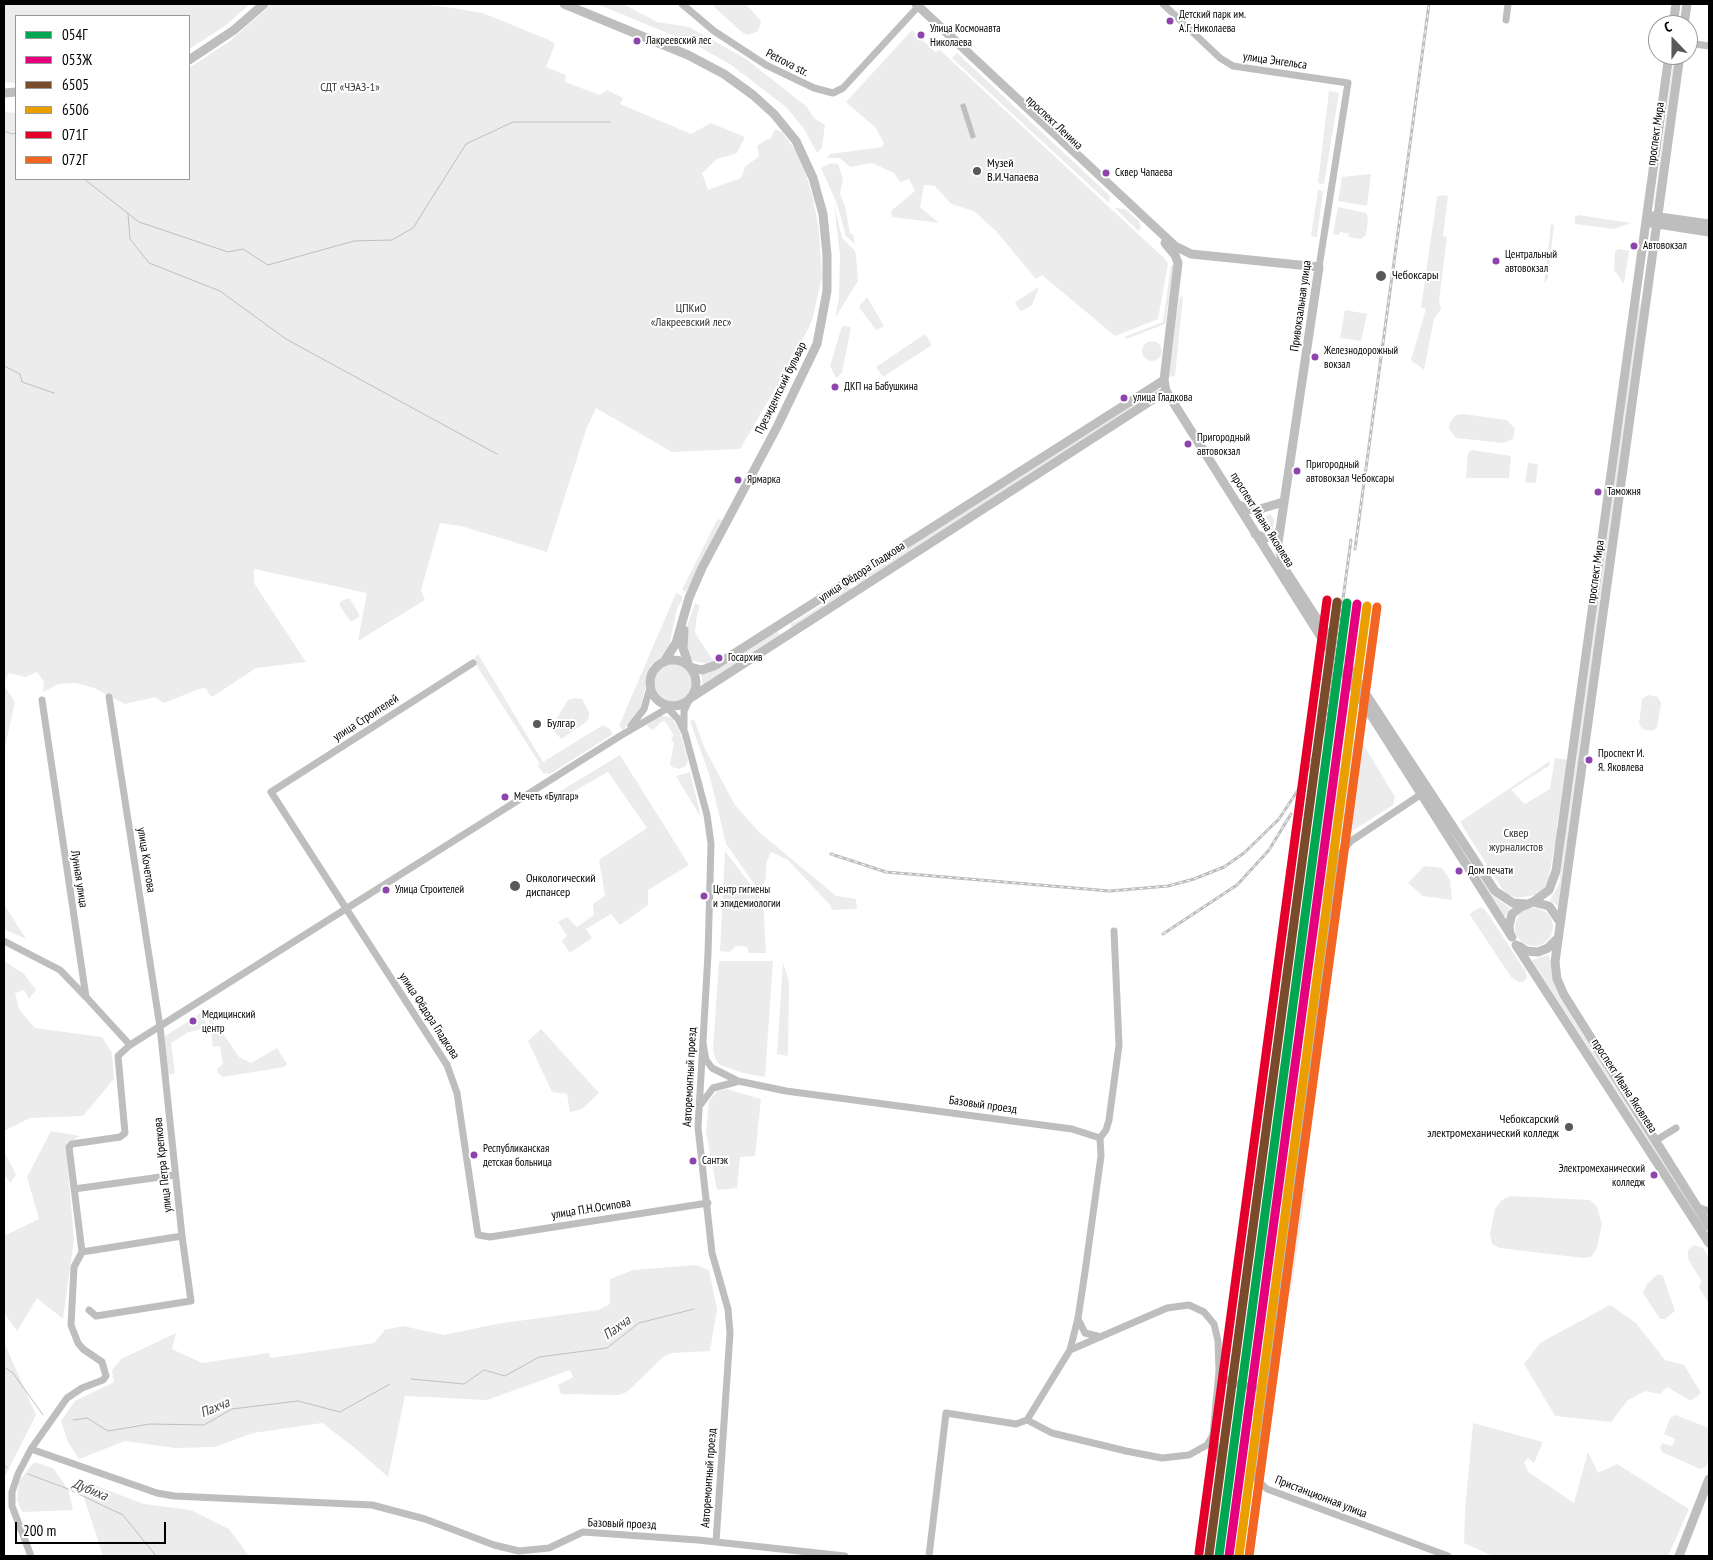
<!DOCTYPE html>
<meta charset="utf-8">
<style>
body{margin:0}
#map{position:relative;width:1713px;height:1560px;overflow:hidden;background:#fff;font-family:"PT Sans Narrow",sans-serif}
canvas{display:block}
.frame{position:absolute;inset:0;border:5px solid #000;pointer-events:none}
.legend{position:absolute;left:15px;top:15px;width:175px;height:165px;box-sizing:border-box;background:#fff;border:1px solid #999;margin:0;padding:6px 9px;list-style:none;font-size:15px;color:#000}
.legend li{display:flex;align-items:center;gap:10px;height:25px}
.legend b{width:25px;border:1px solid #999}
.north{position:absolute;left:1648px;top:15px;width:50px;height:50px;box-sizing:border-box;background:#fff;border:1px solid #999;border-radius:50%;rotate:338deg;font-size:14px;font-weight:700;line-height:20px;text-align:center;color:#000}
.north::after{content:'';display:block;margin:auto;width:18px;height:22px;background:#595959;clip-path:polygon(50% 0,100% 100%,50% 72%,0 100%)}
.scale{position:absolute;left:15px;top:1522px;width:151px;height:22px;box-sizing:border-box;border:2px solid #000;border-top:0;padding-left:6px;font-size:15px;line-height:18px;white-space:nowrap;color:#000;-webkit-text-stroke:4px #fff;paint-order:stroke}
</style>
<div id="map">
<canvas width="1713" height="1560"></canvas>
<div class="frame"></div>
<ul class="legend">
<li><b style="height:6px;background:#00a651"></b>054Г</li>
<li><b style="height:6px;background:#e5007d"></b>053Ж</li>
<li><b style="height:6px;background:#7a4b2a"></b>6505</li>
<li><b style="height:6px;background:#eb9e00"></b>6506</li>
<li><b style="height:6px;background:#e4002b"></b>071Г</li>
<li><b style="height:6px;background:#f26522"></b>072Г</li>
</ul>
<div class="north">С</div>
<div class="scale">200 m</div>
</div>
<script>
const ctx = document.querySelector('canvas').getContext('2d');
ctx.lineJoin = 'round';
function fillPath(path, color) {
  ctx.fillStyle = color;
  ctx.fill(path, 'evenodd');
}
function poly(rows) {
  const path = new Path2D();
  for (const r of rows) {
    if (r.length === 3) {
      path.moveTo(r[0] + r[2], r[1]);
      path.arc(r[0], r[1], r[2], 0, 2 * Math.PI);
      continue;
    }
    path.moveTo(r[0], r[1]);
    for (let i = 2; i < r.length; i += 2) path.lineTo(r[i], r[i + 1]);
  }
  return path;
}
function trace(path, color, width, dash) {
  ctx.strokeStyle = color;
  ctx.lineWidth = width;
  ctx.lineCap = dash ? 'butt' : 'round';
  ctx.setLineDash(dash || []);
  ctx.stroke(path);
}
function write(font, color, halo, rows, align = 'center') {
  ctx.font = font + ' "PT Sans Narrow",sans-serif';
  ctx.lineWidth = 4;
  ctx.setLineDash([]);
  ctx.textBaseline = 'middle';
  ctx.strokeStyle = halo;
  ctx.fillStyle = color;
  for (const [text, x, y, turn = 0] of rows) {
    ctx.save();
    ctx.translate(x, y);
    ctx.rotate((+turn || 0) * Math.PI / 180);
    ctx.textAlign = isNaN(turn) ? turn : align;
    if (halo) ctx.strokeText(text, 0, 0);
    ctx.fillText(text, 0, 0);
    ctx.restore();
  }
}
fillPath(poly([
 [4,4,250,4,225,26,189,49,189,16,16,16,16,83,4,82],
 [272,4,415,4,446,7,483,13,549,40,555,44,546,67,566,75,565,82,600,95,607,90,623,98,620,104,691,134,711,123,745,137,737,153,717,159,702,173,708,190,741,178,745,167,759,156,757,146,767,139,770,140,775,129,782,132,801,158,813,198,819,230,822,277,812,321,791,362,740,449,672,452,596,408,587,427,547,552,461,526,440,523,421,590,425,600,358,641,367,593,254,569,254,583,306,662,256,668,212,697,205,688,199,689,164,703,155,697,125,704,94,688,76,683,59,684,43,692,44,682,37,672,25,677,9,673,4,683,4,112,16,113,16,179,189,179,189,68,230,41],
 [597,4,623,4,657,22,689,27,746,59,806,106,814,118,825,125,822,147,817,153,804,129,786,107,730,64,694,44],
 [714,4,746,4,761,21,758,31,749,35,743,33,714,7],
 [912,30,935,52,940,50,1165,259,1168,264,1158,319,1115,336,1042,275,1036,279,996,231,974,211,951,204,935,186,924,185,920,207,939,223,892,217,891,211,915,191,909,179,900,182,894,173,872,163,850,167,840,158,827,158,830,154,882,147,884,143,876,128,846,102],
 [957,53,1110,196,1109,203,952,58],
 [1674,55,1677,55,1656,205,1654,205],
 [1329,91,1339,93,1324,184,1318,183],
 [831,163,838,164,843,179,840,194,845,206,850,234,853,234,855,244,846,236,837,204,821,168],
 [1371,174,1367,206,1338,201,1342,177],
 [1318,190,1323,191,1317,237,1311,236],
 [1441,195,1448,196,1443,236,1447,237,1439,301,1441,309,1434,319,1424,370,1411,360,1426,309,1421,307,1437,197],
 [834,205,842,238,855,251,856,256,858,281,835,318,839,298,840,255],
 [1338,207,1366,213,1368,218,1366,235,1361,239,1348,237,1349,234,1340,232,1339,235,1333,234],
 [1115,208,1125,209,1139,221,1141,228,1138,231],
 [1578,215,1631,223,1614,229,1575,224,1575,217],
 [1551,224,1554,225,1548,278,1544,284],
 [1620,249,1629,251,1624,284,1614,270,1615,251],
 [1171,265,1174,265,1165,324,1126,339,1124,337,1163,322],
 [1039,287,1032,305,1022,311,1019,310,1015,302],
 [1183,296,1175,376,1168,377,1179,298],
 [867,297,884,326,876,330,859,307],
 [1303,297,1308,297,1300,343,1296,343],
 [1639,305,1642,305,1558,906,1550,900,1559,884],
 [1345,310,1367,314,1361,341,1340,338],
 [842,326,851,327,842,373,836,378,830,366],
 [925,334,932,345,883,377,876,367],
 [1152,351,10],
 [1157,388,1159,393,858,585,856,583,856,580],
 [1463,414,1507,420,1515,429,1513,439,1503,443,1456,438,1449,429,1450,422,1456,415],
 [1472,450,1511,456,1509,478,1466,478,1468,453],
 [1528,463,1538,464,1536,483,1525,482],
 [1270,514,1274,519,1273,531,1267,534,1264,533,1258,520],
 [720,519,722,520,686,592,682,590,717,520],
 [848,585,852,590,793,627,791,626,791,622,794,623,828,601,827,597],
 [676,593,682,596,682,601,677,608,668,652,650,666,641,706,634,718,623,730,619,726],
 [346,599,350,599,359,614,359,617,353,621,350,621,340,606,340,602],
 [695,603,700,606,697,614,695,633,714,662,709,664,693,661,687,653,686,629],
 [777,631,781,636,703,688,701,672,718,669],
 [478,654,543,762,603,725,610,729,613,734,550,774,543,773,538,766,540,764,473,660],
 [673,683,19],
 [1348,671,1492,895,1510,908,1505,917],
 [4,685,15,702,4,751],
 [1648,695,1658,697,1661,703,1657,728,1652,731,1642,729,1639,724,1642,699],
 [574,698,582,699,589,712,589,718,585,723,561,739,553,729,553,725,568,700],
 [660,715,672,718,680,732,688,760,686,766,679,769,672,767,670,764,674,744,671,738,674,736,666,722,662,721,653,730,647,726,650,721],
 [694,719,705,749,735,805,759,832,836,896,856,899,857,909,832,910,831,906,788,860,771,852,766,864,766,877,762,890,757,888,726,844,710,777,690,721],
 [1354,742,1362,742,1395,797,1393,805,1341,838,1327,899,1320,902,1320,915,1324,917,1315,941,1306,998,1298,997,1329,773,1347,763],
 [620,755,689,865,648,890,648,905,620,925,611,914,586,929,592,938,570,953,562,941,567,936,558,922,567,917,577,927,594,915,593,904,605,896,599,860,647,828,608,772,558,800,554,795],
 [1555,758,1569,760,1563,804,1560,809,1557,826,1557,842,1554,849,1548,881,1543,890,1535,895,1517,898,1507,894,1501,887,1460,822,1550,761,1549,766,1511,790,1525,804,1550,789],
 [690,772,700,813,700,816,676,776],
 [725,851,763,901,766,953,749,953,747,947,736,946,730,952,720,951],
 [1424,866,1442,868,1450,880,1452,900,1423,896,1408,883],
 [4,904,26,939,4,929],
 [1481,907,1486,911,1526,972,1527,978,1523,982,1518,982,1511,977,1470,915,1472,912],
 [1534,927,19],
 [1549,955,1554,984,1561,1000,1709,1232,1709,1235,1532,960],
 [4,961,24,974,36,990,29,999,24,990,15,993,19,1009,35,1028,102,1037,112,1053,114,1079,83,1116,30,1118,4,1131],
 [719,961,773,961,765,1077,743,1073,720,1065,716,1060,713,1051],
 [783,963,789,981,788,1056,777,1054],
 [204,1011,206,1032,203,1034,202,1029,189,1032,171,1043,175,1073,168,1075,164,1037],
 [208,1012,219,1032,222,1032,239,1057,251,1063,277,1048,287,1064,284,1067,223,1077,218,1073,217,1069,223,1064,220,1046,213,1047],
 [541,1029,599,1093,582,1109,570,1112,567,1094,552,1092,528,1041],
 [1291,1044,1300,1044,1285,1157,1277,1156],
 [727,1089,761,1099,755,1156,740,1157,737,1188,717,1190,706,1132,709,1101,717,1091],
 [51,1131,80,1136,66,1144,74,1240,63,1319,37,1298,17,1331,4,1313,4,1236,39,1219,27,1177],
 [4,1151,16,1175,10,1183,4,1173],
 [1275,1165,1292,1167,1288,1196,1280,1203,1272,1256,1262,1262],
 [1297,1186,1306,1188,1291,1292,1284,1291],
 [1510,1196,1590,1200,1597,1207,1602,1224,1597,1248,1591,1257,1584,1258,1500,1248,1492,1244,1490,1234,1495,1209,1501,1201],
 [1694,1245,1703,1248,1709,1258,1709,1304,1699,1287,1702,1282,1688,1259,1688,1250],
 [696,1265,709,1270,717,1309,710,1351,672,1353,664,1356,627,1392,619,1395,561,1394,558,1385,573,1377,570,1370,487,1400,405,1396,388,1477,355,1448,322,1423,253,1433,215,1447,175,1448,125,1441,79,1459,68,1442,61,1421,75,1401,114,1382,112,1370,121,1359,176,1333,172,1349,202,1363,269,1353,270,1358,374,1343,385,1330,403,1326,444,1335,496,1324,598,1310,610,1304,610,1279,633,1270],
 [1658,1274,1663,1276,1675,1311,1665,1319,1660,1319,1643,1293,1647,1284],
 [1610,1305,1636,1323,1665,1360,1684,1365,1701,1393,1691,1401,1667,1387,1660,1394,1645,1391,1628,1400,1611,1422,1555,1416,1524,1364,1540,1343],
 [4,1342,36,1415,4,1478],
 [1675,1415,1709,1428,1709,1458,1706,1467,1700,1469,1662,1452,1660,1448,1662,1443,1672,1446,1675,1439,1664,1434,1670,1418],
 [1473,1423,1543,1442,1534,1463,1528,1458,1524,1462,1528,1472,1574,1503,1588,1452,1598,1473,1617,1464,1689,1509,1668,1556,1493,1556,1464,1543,1465,1511],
 [34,1462,53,1468,68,1489,73,1510,22,1512,17,1500,19,1481],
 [78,1479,144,1504,191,1510,229,1529,249,1556,103,1556]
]), '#ececec');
fillPath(poly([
 [965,103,976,137,971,139,960,105]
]), '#bfbfbf');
trace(poly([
 [4,131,12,134,16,133],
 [84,179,139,222,228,252,243,249,268,265,354,241,392,240,413,228,466,144,513,122,610,122],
 [128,214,130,239,149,263,220,291,286,339,497,454],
 [4,366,20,374,22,382,54,393],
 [4,1367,13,1373,43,1415],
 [411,1379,464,1384,484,1370,505,1376,539,1357,607,1348,639,1323,694,1309],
 [73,1420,87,1418,108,1431,150,1424,204,1425,232,1409,298,1401,340,1412,390,1384],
 [4,1465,8,1468],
 [28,1474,68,1489,123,1515,156,1556]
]), '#bfbfbf', 1);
trace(poly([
 [1332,642,1350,670],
 [1326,645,1345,674]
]), '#d9d9d9', 9, [9, 4.5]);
trace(poly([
 [682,4,714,31,766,65,814,88,833,93,843,88,915,10],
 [1163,4,1220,58,1233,66,1348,83,1319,267],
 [1506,20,1508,4],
 [1688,43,1709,46],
 [473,663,271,792,447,1065,457,1093,478,1235,490,1237,708,1203],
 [42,700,86,997,130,1045],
 [664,704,678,719,685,733,707,815,711,844,708,954,698,1127,712,1253,728,1309,730,1333,716,1542],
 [631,726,644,709,651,684],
 [684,728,684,711,690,698],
 [1420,795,1351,841,1340,854,1338,863,1279,1304,1253,1464,1255,1478,1267,1489,1448,1556],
 [4,941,60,970,86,997],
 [703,1043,706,1060,712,1068,738,1081,786,1091,1072,1129,1100,1138,1101,1156,1085,1272,1078,1318,1070,1350,1027,1420,1016,1424,946,1413,929,1556],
 [701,1104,713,1088,736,1082],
 [1100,1138,1106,1130,1109,1120,1119,1045,1114,931],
 [1655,1141,1676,1128],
 [74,1189,175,1175],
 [1697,1207,1709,1211],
 [82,1252,182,1236],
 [89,1310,96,1316,191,1301,182,1236,160,1027,109,697],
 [1079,1321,1085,1333,1097,1336],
 [1070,1350,1167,1308,1189,1305,1204,1312,1214,1324,1218,1341,1219,1371,1221,1376,1232,1383,1266,1390],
 [1027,1420,1052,1433,1126,1451,1162,1458,1189,1455,1207,1445,1213,1435,1219,1371],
 [31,1449,157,1493,174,1496,372,1505,425,1519,494,1545,519,1551,549,1548,583,1532,698,1540,845,1556],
 [31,1556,12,1506,12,1492,18,1474,31,1449,67,1398,82,1388,103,1380,106,1376,102,1362,83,1349,78,1343,71,1325,74,1267,82,1252,69,1147,72,1144,120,1137,125,1133,118,1056,130,1045,620,736,673,705],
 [1208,1556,1221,1465,1213,1435]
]), '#bebebe', 7);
trace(poly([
 [564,4,688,55,724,74,753,95,774,114,796,141,813,178,823,214,827,255,827,291,817,344,777,427,702,568,689,598,676,643,664,662],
 [916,4,1175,246,1191,254,1319,267,1278,543,1284,568,1332,642],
 [1673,25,1676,4],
 [1684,25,1687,4],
 [1680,55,1555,962,1557,979,1564,995,1709,1226],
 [189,60,234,30,264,4],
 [4,93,16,92],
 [1653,216,1709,224],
 [1651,223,1709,232],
 [1165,243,1175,255,1178,263,1164,380,1166,391,1326,645],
 [1239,505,1247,509,1257,510,1283,502],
 [1255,534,1266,538,1279,532],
 [684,630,683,648,689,666],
 [673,683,23],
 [690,667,702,670,716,665,1164,380],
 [1350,670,1495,891,1513,903,1526,904],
 [1345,674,1512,937],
 [692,697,1166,391],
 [1533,902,1549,890,1556,871,1669,55],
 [1510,934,1509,926,1512,914,1521,907,1533,902,1549,906,1560,922],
 [1516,945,1709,1243],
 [1519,946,1526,951,1538,952,1548,948,1557,939],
 [1679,1556,1709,1479]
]), '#bebebe', 9);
const rail = poly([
 [1355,549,1429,4],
 [831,854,886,872,1110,891,1168,886,1194,879,1224,867,1244,853,1279,819,1298,790,1321,740,1327,716,1351,540],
 [1163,934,1237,885,1269,850,1291,814]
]);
trace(rail, '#bebebe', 3);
trace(rail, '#fff', 1, [4]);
trace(poly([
 [1219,1556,1347,603]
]), '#00a651', 9);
trace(poly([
 [1229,1556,1357,604]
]), '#e5007d', 9);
trace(poly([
 [1209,1555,1337,602]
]), '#7a4b2a', 9);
trace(poly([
 [1239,1556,1367,606]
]), '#eb9e00', 9);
trace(poly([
 [1199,1553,1327,600]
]), '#e4002b', 9);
trace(poly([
 [1249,1556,1377,607]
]), '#f26522', 9);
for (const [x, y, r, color] of [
 [1170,21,4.5,"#8e44ad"],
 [921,35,4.5,"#8e44ad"],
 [637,41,4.5,"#8e44ad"],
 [977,171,5,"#595959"],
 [1106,173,4.5,"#8e44ad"],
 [1634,246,4.5,"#8e44ad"],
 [1496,261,4.5,"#8e44ad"],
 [1381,276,6,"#595959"],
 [1315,357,4.5,"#8e44ad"],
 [835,387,4.5,"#8e44ad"],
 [1124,398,4.5,"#8e44ad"],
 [1188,444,4.5,"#8e44ad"],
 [1297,471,4.5,"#8e44ad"],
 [738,480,4.5,"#8e44ad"],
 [1598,492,4.5,"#8e44ad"],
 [719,658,4.5,"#8e44ad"],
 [537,724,5,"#595959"],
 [1589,760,4.5,"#8e44ad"],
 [505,797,4.5,"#8e44ad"],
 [1459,871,4.5,"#8e44ad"],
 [515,886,6,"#595959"],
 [386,890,4.5,"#8e44ad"],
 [704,896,4.5,"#8e44ad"],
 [193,1021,4.5,"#8e44ad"],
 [1569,1127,5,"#595959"],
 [474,1155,4.5,"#8e44ad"],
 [693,1161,4.5,"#8e44ad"],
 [1654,1175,4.5,"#8e44ad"]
]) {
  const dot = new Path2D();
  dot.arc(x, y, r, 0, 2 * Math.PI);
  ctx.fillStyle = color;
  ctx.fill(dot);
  trace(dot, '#fff', 2);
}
write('11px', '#000', '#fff', [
 ["Детский парк им.",1179,15],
 ["А.Г. Николаева",1179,29],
 ["Улица Космонавта",930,29],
 ["Николаева",930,43],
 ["Лакреевский лес",646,41],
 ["Сквер Чапаева",1115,173],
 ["Автовокзал",1643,246],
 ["Центральный",1505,255],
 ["автовокзал",1505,269],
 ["Железнодорожный",1324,351],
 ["вокзал",1324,365],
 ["ДКП на Бабушкина",844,387],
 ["улица Гладкова",1133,398],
 ["Пригородный",1197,438],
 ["автовокзал",1197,452],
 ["Пригородный",1306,465],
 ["автовокзал Чебоксары",1306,479],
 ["Ярмарка",747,480],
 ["Таможня",1607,492],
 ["Госархив",728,658],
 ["Проспект И.",1598,754],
 ["Я. Яковлева",1598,768],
 ["Мечеть «Булгар»",514,797],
 ["Дом печати",1468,871],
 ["Улица Строителей",395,890],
 ["Центр гигиены",713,890],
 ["и эпидемиологии",713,904],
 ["Медицинский",202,1015],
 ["центр",202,1029],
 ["Республиканская",483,1149],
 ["детская больница",483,1163],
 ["Сантэк",702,1161],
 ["Электромеханический",1645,1169,"right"],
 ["колледж",1645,1183,"right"]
], 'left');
write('12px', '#000', '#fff', [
 ["улица Энгельса",1275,61,8],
 ["Petrova str.",787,63,27],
 ["проспект Ленина",1054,123,43],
 ["проспект Мира",1656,134,-82],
 ["Привокзальная улица",1301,306,-82],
 ["Президентский бульвар",781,388,-64],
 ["проспект Ивана Яковлева",1262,520,58],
 ["улица Фёдора Гладкова",862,572,-33],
 ["проспект Мира",1596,572,-82],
 ["улица Строителей",366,718,-33],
 ["улица Кочетова",146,860,81],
 ["Лунная улица",79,879,81],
 ["улица Фёдора Гладкова",429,1016,57],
 ["Авторемонтный проезд",690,1077,-87],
 ["проспект Ивана Яковлева",1624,1086,57],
 ["Базовый проезд",983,1105,8],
 ["улица Петра Крепкова",163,1165,-96],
 ["улица П.Н.Осипова",591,1209,-9],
 ["Авторемонтный проезд",709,1478,-86],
 ["Пристанционная улица",1321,1497,21],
 ["Базовый проезд",622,1524,2]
]);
write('12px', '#333', '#fff', [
 ["СДТ «ЧЭАЗ-1»",350,88],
 ["ЦПКиО",691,309],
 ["«Лакреевский лес»",691,323],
 ["Сквер",1516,834],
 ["журналистов",1516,848]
]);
write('12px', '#000', '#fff', [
 ["Музей",987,164],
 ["В.И.Чапаева",987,178],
 ["Чебоксары",1392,276],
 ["Булгар",547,724],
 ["Онкологический",526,879],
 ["диспансер",526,893],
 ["Чебоксарский",1559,1120,"right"],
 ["электромеханический колледж",1559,1134,"right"]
], 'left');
write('italic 14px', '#444', '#fff', [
 ["Пахча",617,1328,-36],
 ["Пахча",215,1408,-23],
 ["Дубиха",90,1490,23]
]);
</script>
